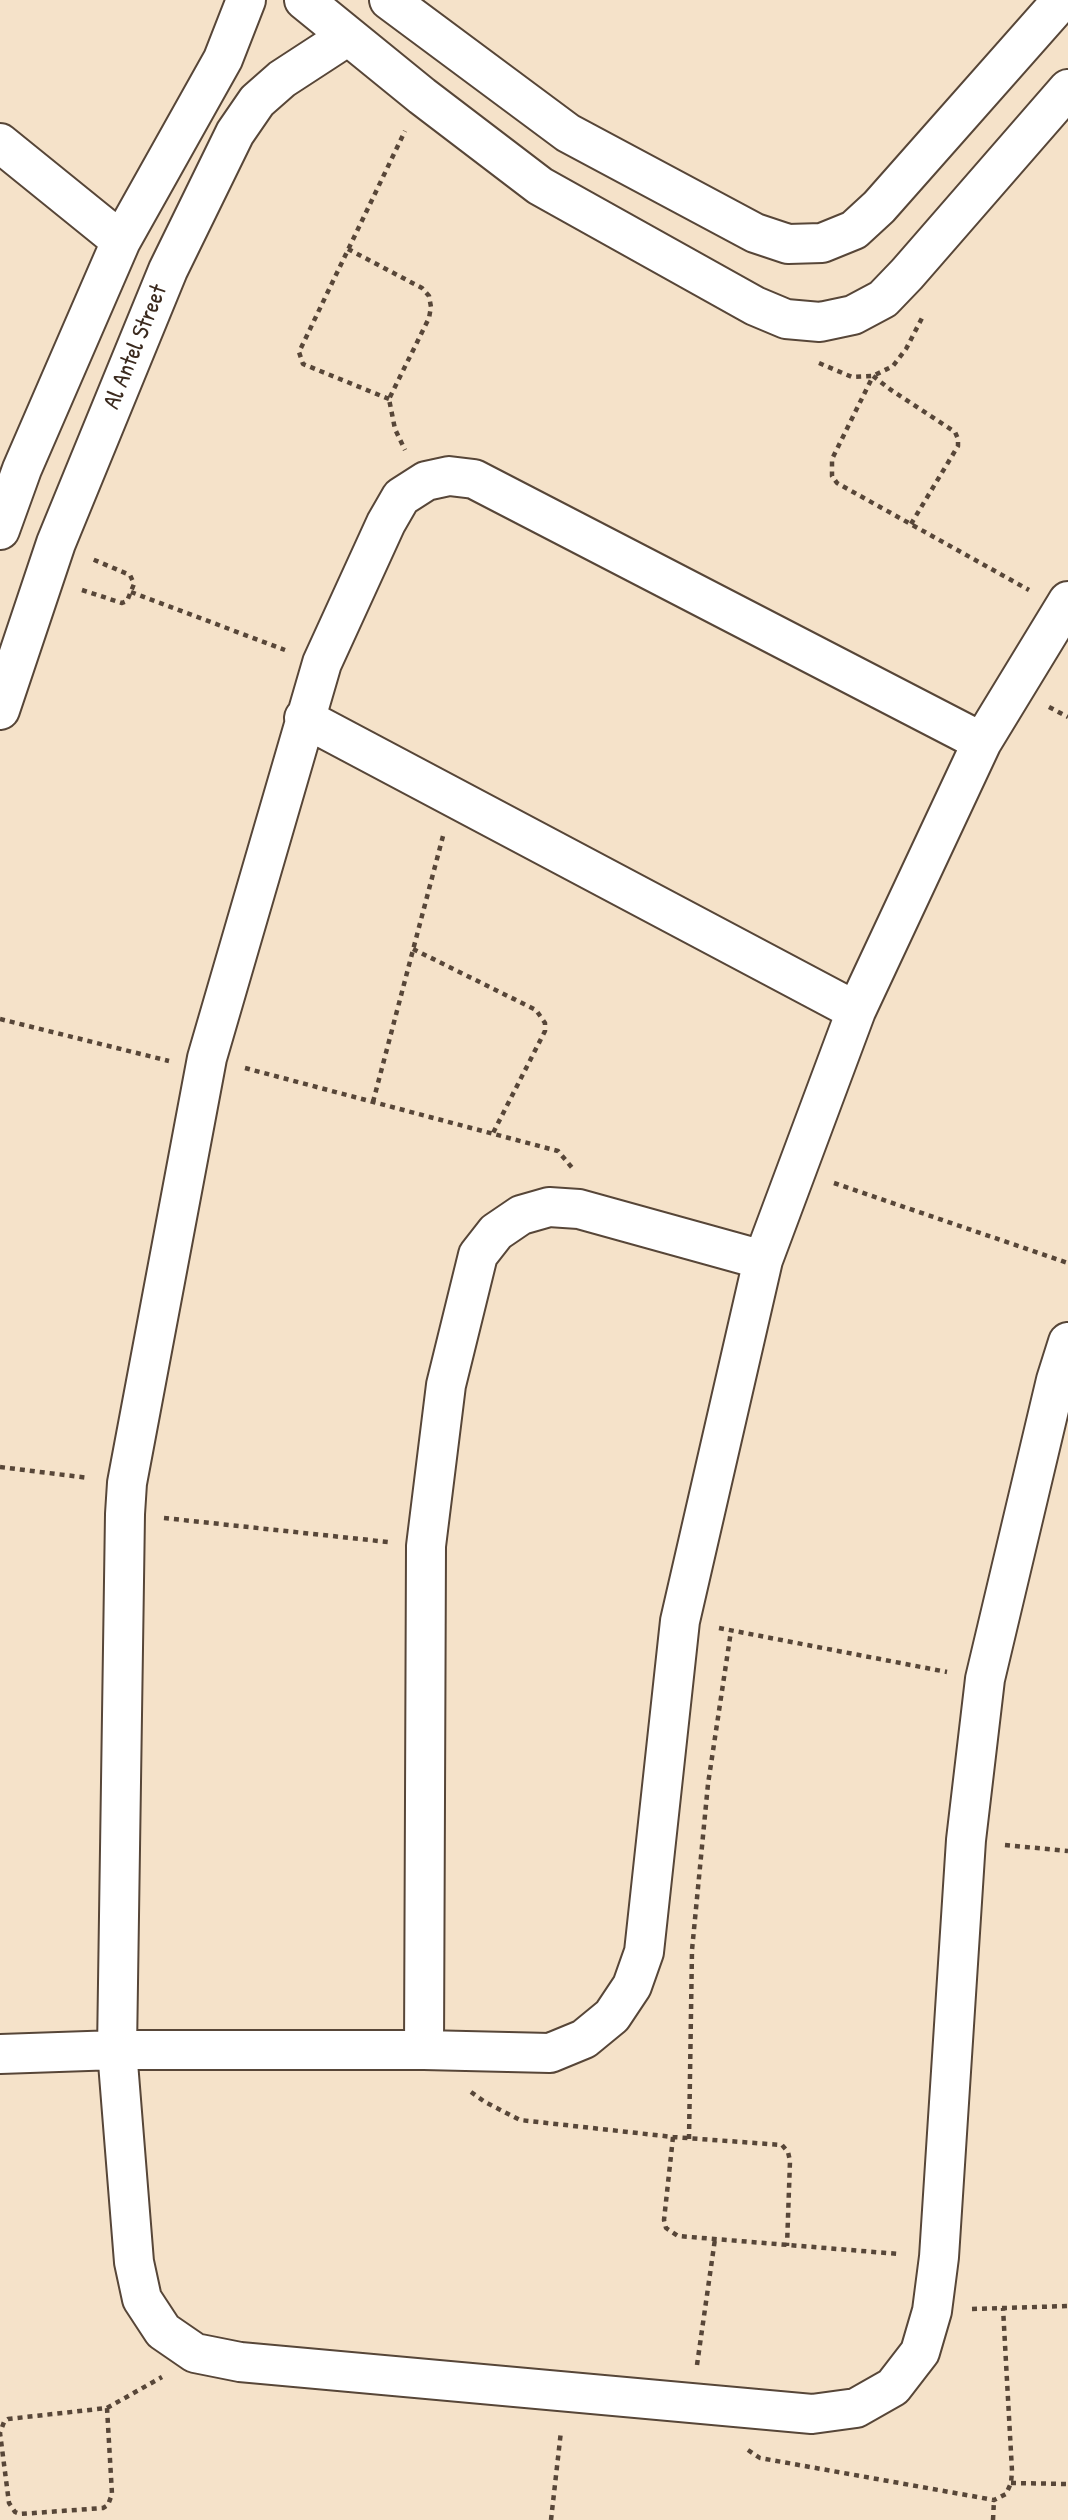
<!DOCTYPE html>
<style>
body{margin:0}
canvas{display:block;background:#f5e2c9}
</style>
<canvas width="1068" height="2520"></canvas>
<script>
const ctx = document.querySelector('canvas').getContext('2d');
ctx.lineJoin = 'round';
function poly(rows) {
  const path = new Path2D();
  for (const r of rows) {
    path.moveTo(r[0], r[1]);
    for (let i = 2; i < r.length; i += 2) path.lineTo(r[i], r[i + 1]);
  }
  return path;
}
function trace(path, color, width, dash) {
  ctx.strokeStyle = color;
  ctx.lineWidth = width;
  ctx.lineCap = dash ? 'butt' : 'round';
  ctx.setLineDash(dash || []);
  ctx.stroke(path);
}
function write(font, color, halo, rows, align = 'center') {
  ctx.font = font + ' "Patrick Hand",sans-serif';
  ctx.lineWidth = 6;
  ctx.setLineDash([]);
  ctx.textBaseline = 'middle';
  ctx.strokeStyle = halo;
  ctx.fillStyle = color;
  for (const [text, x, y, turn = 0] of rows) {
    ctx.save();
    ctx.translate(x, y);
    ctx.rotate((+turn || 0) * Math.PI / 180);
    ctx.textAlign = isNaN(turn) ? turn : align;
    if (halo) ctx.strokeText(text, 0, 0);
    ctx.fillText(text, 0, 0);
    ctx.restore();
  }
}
const street = poly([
 [304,0,422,96,540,186,755,306,786,319,820,322,853,315,883,299,907,274,1068,89],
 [389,0,568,133,755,233,788,244,822,243,854,230,879,207,1055,8],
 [0,143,121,241],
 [0,530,22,469,121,241,223,59,246,0],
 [0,710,56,543,168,270,235,133,257,101,282,79,348,36],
 [304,718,856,1011],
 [982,742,474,479,449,476,426,481,401,497,386,523,322,663,207,1058,127,1483,125,1514,117,2050,134,2262,142,2299,163,2331,195,2353,240,2362,812,2414,856,2408,893,2387,920,2352,932,2311,939,2257,966,1840,985,1679,1056,1380,1068,1342],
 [424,2050,426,1546,446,1385,478,1255,496,1232,521,1215,549,1207,579,1209,763,1260],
 [0,2054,117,2050,424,2050,550,2053,584,2039,612,2016,632,1986,644,1952,680,1621,763,1260,856,1011,982,742,1068,601]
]);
trace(street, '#574638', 42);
trace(poly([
 [348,249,422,288,429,296,431,307,429,318,389,399,395,429,405,450],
 [819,363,852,377,873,376,893,366,906,349,922,318],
 [389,399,303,364,299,352,405,131],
 [911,524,958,446,958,439,955,432,891,390,873,376,832,459,832,476,837,483,1029,590],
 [82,590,122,603,127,601,134,584,130,575,92,559],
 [131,592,285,650],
 [1049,707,1068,717],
 [413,949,536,1010,545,1023,545,1031,492,1135],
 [0,1019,169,1061],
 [245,1068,558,1151,574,1170],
 [373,1102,443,836],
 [834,1183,1068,1263],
 [0,1467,89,1478],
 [164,1518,388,1542],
 [719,1628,947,1672],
 [1005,1845,1068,1851],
 [471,2092,485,2102,520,2120,673,2137,782,2145,788,2152,790,2161,787,2246],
 [673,2137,664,2220,666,2228,678,2236,899,2254],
 [689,2139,692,1950,708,1784,731,1631],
 [972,2309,1068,2306],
 [697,2365,715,2239],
 [107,2408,112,2494,108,2505,103,2508,20,2514,15,2512,9,2503,0,2433,4,2422,8,2419,107,2408,162,2377],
 [748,2450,760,2458,994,2500,1006,2494,1011,2483,1012,2471,1003,2308],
 [1011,2483,1068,2484],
 [551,2520,561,2431],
 [993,2520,994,2500]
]), '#574638', 4.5, [5, 5]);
trace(street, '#fff', 38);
write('24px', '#3b2a1e', '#fff', [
 ["Al Antel Street",136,347,-68]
]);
</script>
